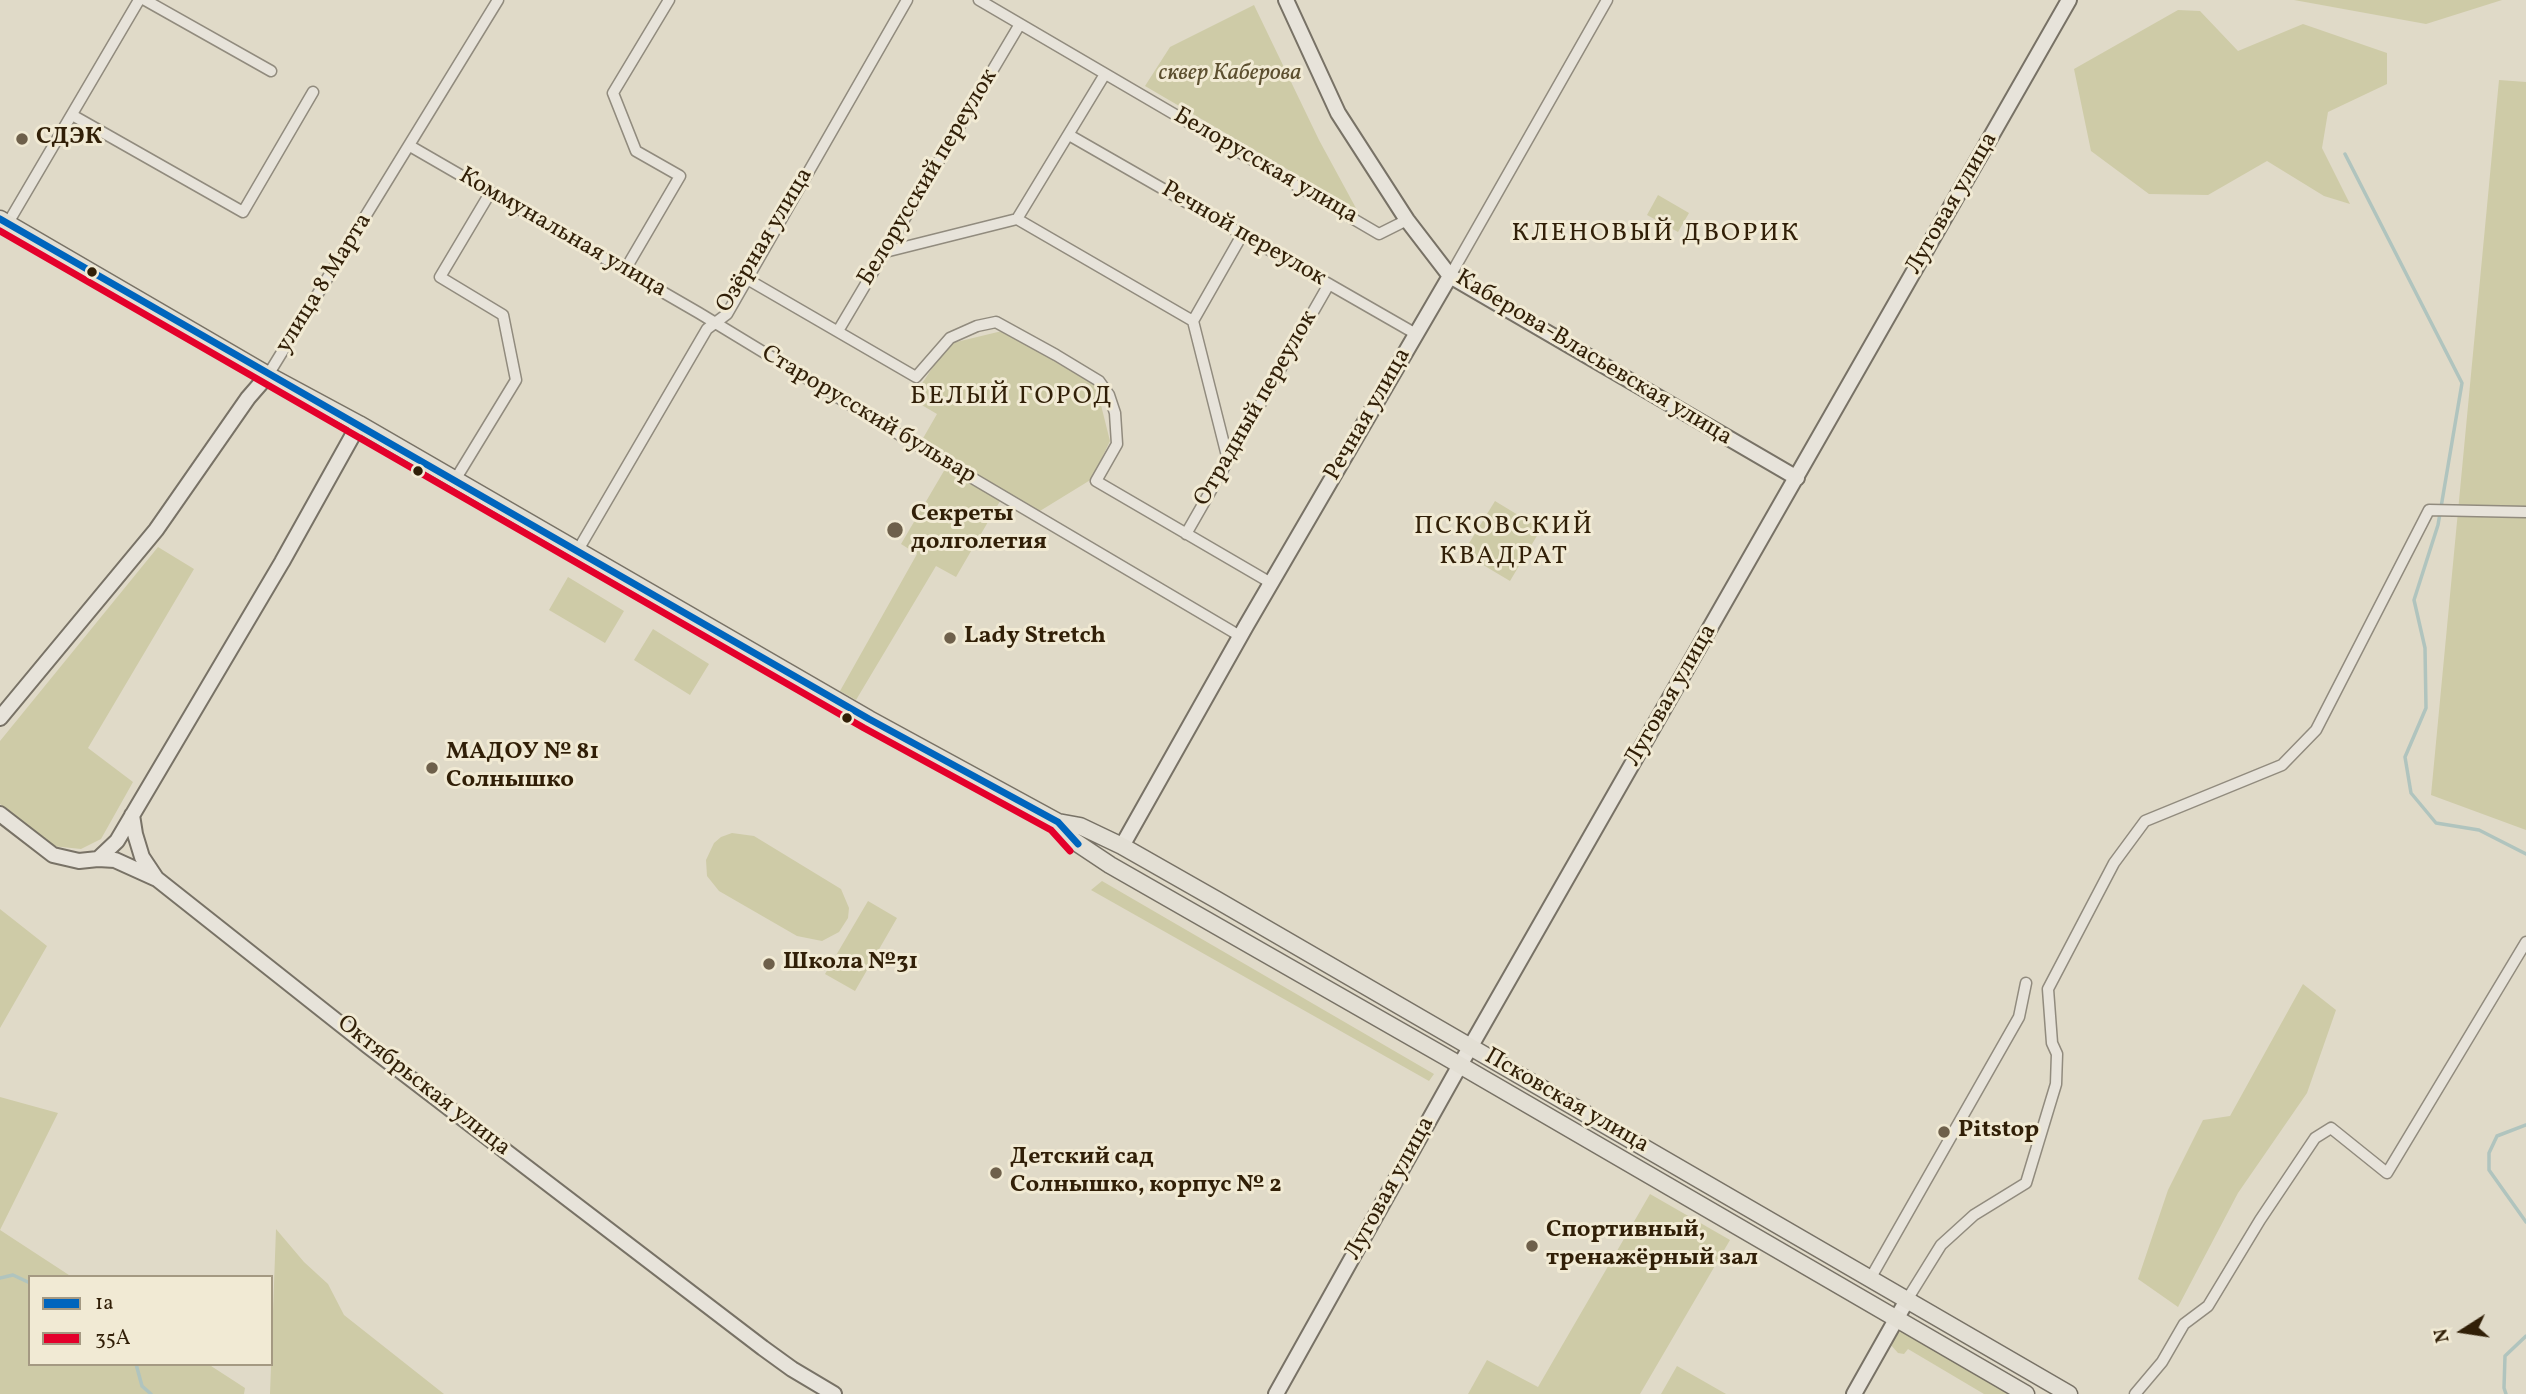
<!DOCTYPE html>
<meta charset="utf-8">
<style>
body{margin:0}
#map{position:relative;width:2526px;height:1394px;overflow:hidden;background:#e0dac8;font-family:Vollkorn,serif}
canvas{display:block}
.legend{position:absolute;left:28px;top:1275px;width:245px;height:91px;box-sizing:border-box;background:#f1ead4;border:2px solid #a49982;margin:0;padding:9px 12px;list-style:none;font-size:21px;color:#311f07}
.legend li{display:flex;align-items:center;gap:14px;height:35px}
.legend b{width:35px;border:2px solid #a49982}
.north{position:absolute;left:2428px;top:1296px;width:70px;height:70px;-webkit-text-stroke:5px #f1ead4;paint-order:stroke;rotate:258deg;font-size:19px;font-weight:700;line-height:28px;text-align:center;color:#311f07}
.north::after{content:'';display:block;margin:auto;width:24px;height:32px;background:#311f07;clip-path:polygon(50% 0,100% 100%,50% 72%,0 100%)}
</style>
<div id="map">
<canvas width="2526" height="1394"></canvas>
<ul class="legend">
<li><b style="height:9px;background:#0065bd"></b>1a</li>
<li><b style="height:9px;background:#e4002b"></b>35А</li>
</ul>
<div class="north">N</div>
</div>
<script>
const ctx = document.querySelector('canvas').getContext('2d');
ctx.lineJoin = 'round';
function fillPath(path, color) {
  ctx.fillStyle = color;
  ctx.fill(path, 'evenodd');
}
function poly(rows) {
  const path = new Path2D();
  for (const r of rows) {
    path.moveTo(r[0], r[1]);
    for (let i = 2; i < r.length; i += 2) path.lineTo(r[i], r[i + 1]);
  }
  return path;
}
function trace(path, color, width, dash) {
  ctx.strokeStyle = color;
  ctx.lineWidth = width;
  ctx.lineCap = dash ? 'butt' : 'round';
  ctx.setLineDash(dash || []);
  ctx.stroke(path);
}
function write(font, color, halo, rows, align = 'center') {
  ctx.font = font + ' Vollkorn,serif';
  ctx.lineWidth = 6;
  ctx.setLineDash([]);
  ctx.textBaseline = 'middle';
  ctx.strokeStyle = halo;
  ctx.fillStyle = color;
  for (const [text, x, y, turn = 0] of rows) {
    ctx.save();
    ctx.translate(x, y);
    ctx.rotate((+turn || 0) * Math.PI / 180);
    ctx.textAlign = isNaN(turn) ? turn : align;
    if (halo) ctx.strokeText(text, 0, 0);
    ctx.fillText(text, 0, 0);
    ctx.restore();
  }
}
fillPath(poly([
 [2294,0,2502,0,2426,24],
 [1254,5,1319,140,1357,210,1145,86,1170,47],
 [2178,10,2200,11,2238,51,2303,24,2387,53,2387,84,2328,112,2322,148,2350,204,2324,196,2267,161,2208,195,2149,194,2091,151,2074,69],
 [2499,80,2526,82,2526,830,2431,795],
 [1658,195,1689,213,1678,232,1647,215],
 [1002,331,1096,385,1110,441,1092,479,1035,514,1003,496,956,577,936,566,856,700,840,691,917,554,901,544,948,464,918,447,937,414,920,404,921,385,948,344],
 [1495,501,1541,529,1510,581,1463,553],
 [158,547,194,569,88,748,133,782,101,839,81,849,52,846,0,804,0,741],
 [568,577,624,611,605,643,549,610],
 [653,629,709,664,690,695,634,660],
 [732,833,754,836,841,889,849,908,848,918,839,932,822,941,797,936,719,891,707,876,706,860,714,843,721,837],
 [1102,881,1434,1074,1429,1081,1091,890],
 [868,901,897,918,855,991,825,974],
 [0,909,47,946,0,1028],
 [2303,984,2336,1010,2307,1093,2238,1193,2178,1307,2138,1279,2168,1190,2203,1120,2230,1116],
 [0,1097,58,1113,0,1230],
 [1650,1194,1730,1240,1640,1394,1468,1394,1487,1360,1538,1387],
 [276,1229,304,1262,328,1284,344,1315,444,1394,270,1394],
 [0,1230,72,1277,30,1277,30,1364,208,1364,245,1388,244,1394,0,1394],
 [1901,1332,1904,1333,2009,1394,1984,1394,1908,1349,1904,1354,1898,1353,1890,1344,1896,1333],
 [1677,1366,1726,1394,1661,1394]
]), '#cecba7');
trace(poly([
 [2345,154,2462,383,2438,525,2414,600,2425,648,2426,708,2405,757,2411,793,2436,823,2479,830,2526,854],
 [2526,1125,2497,1136,2489,1153,2489,1170,2526,1222],
 [0,1278,13,1275,30,1283],
 [136,1364,142,1386,151,1394],
 [2506,1394,2504,1388,2505,1356,2526,1336]
]), '#b0c4be', 3.5);
const street = poly([
 [145,0,271,71],
 [979,0,1379,234,1407,220],
 [72,115,243,212,313,92],
 [1069,135,1416,334],
 [410,146,699,313,913,443,1240,636],
 [1017,219,1105,74],
 [8,223,139,0],
 [885,252,1017,219,1193,321,1228,460],
 [625,270,680,176,636,151,613,93,669,0],
 [1450,276,1607,0],
 [747,279,916,377,950,338,977,326,996,322,1056,355,1099,381,1109,395,1115,413,1117,444,1096,481,1271,583],
 [1193,321,1242,235],
 [838,331,1020,24],
 [268,375,498,0],
 [455,480,516,380,503,315,440,277,490,193],
 [1186,534,1329,284],
 [578,550,707,329,727,314,907,0],
 [1870,1279,2019,1017,2026,983],
 [1905,1303,1941,1245,1974,1215,2026,1183,2056,1084,2057,1054,2052,1043,2048,989,2114,863,2145,821,2282,765,2316,730,2429,510,2526,512],
 [2135,1394,2162,1362,2184,1324,2208,1306,2260,1220,2315,1138,2331,1128,2387,1173,2526,942]
]);
const secondary = poly([
 [1286,0,1338,113,1407,220,1450,276,1797,478],
 [0,718,156,530,248,398,268,375],
 [0,814,53,855,79,861,98,859,115,860,157,879,368,1046,763,1348,792,1369,834,1394],
 [132,815,135,834,142,857,156,878],
 [1122,846,1246,626,1450,276],
 [98,859,117,841,282,562,359,424],
 [1276,1394,1460,1065,2069,0],
 [1854,1394,1907,1300]
]);
const primary = poly([
 [0,219,268,375,359,424,869,719,1058,822,1080,826,1122,846,1217,900,2069,1394],
 [1058,822,1071,839,1110,865,1446,1057,2026,1394]
]);
trace(street, '#918b7e', 13);
trace(secondary, '#787266', 18);
trace(primary, '#787266', 19);
trace(street, '#e7e3da', 10);
trace(secondary, '#e7e3da', 14);
trace(primary, '#e3dfd4', 16);
trace(poly([
 [0,219,869,719,1058,822,1078,844]
]), '#0065bd', 7);
trace(poly([
 [0,231,864,728,1051,830,1070,851]
]), '#e4002b', 7);
for (const [x, y, r, color] of [
 [22,139,7,"#6e604b"],
 [92,272,6,"#311f07"],
 [418,471,6,"#311f07"],
 [895,530,9,"#6e604b"],
 [950,638,7,"#6e604b"],
 [847,718,6,"#311f07"],
 [432,768,7,"#6e604b"],
 [769,964,7,"#6e604b"],
 [1944,1132,7,"#6e604b"],
 [996,1173,7,"#6e604b"],
 [1532,1246,7,"#6e604b"]
]) {
  const dot = new Path2D();
  dot.arc(x, y, r, 0, 2 * Math.PI);
  ctx.fillStyle = color;
  ctx.fill(dot);
  trace(dot, '#f1ead4', 2.5);
}
write('italic 24px', '#5c4f2f', '#f1ead4', [
 ["сквер Каберова",1230,75]
]);
write('bold 24px', '#311f07', '#f1ead4', [
 ["СДЭК",36,139],
 ["Секреты",911,516],
 ["долголетия",911,544],
 ["Lady Stretch",964,638],
 ["МАДОУ № 81",446,754],
 ["Солнышко",446,782],
 ["Школа №31",783,964],
 ["Pitstop",1958,1132],
 ["Детский сад",1010,1159],
 ["Солнышко, корпус № 2",1010,1187],
 ["Спортивный,",1546,1232],
 ["тренажёрный зал",1546,1260]
], 'left');
write('24px', '#311f07', '#f1ead4', [
 ["Белорусская улица",1265,167,30],
 ["Белорусский переулок",929,178,-59],
 ["Луговая улица",1953,204,-60],
 ["Коммунальная улица",562,234,30],
 ["Речной переулок",1243,235,30],
 ["Озёрная улица",766,241,-59],
 ["улица 8 Марта",325,284,-58],
 ["Каберова-Власьевская улица",1593,359,31],
 ["Отрадный переулок",1257,409,-60],
 ["Речная улица",1369,415,-60],
 ["Старорусский бульвар",868,416,31],
 ["Луговая улица",1672,696,-60],
 ["Октябрьская улица",423,1087,38],
 ["Псковская улица",1566,1102,30],
 ["Луговая улица",1391,1189,-61]
]);
ctx.letterSpacing = '2px';
write('26px', '#311f07', '#f1ead4', [
 ["КЛЕНОВЫЙ ДВОРИК",1656,235],
 ["БЕЛЫЙ ГОРОД",1012,398],
 ["ПСКОВСКИЙ",1504,528],
 ["КВАДРАТ",1504,558]
]);
ctx.letterSpacing = '0px';
</script>
